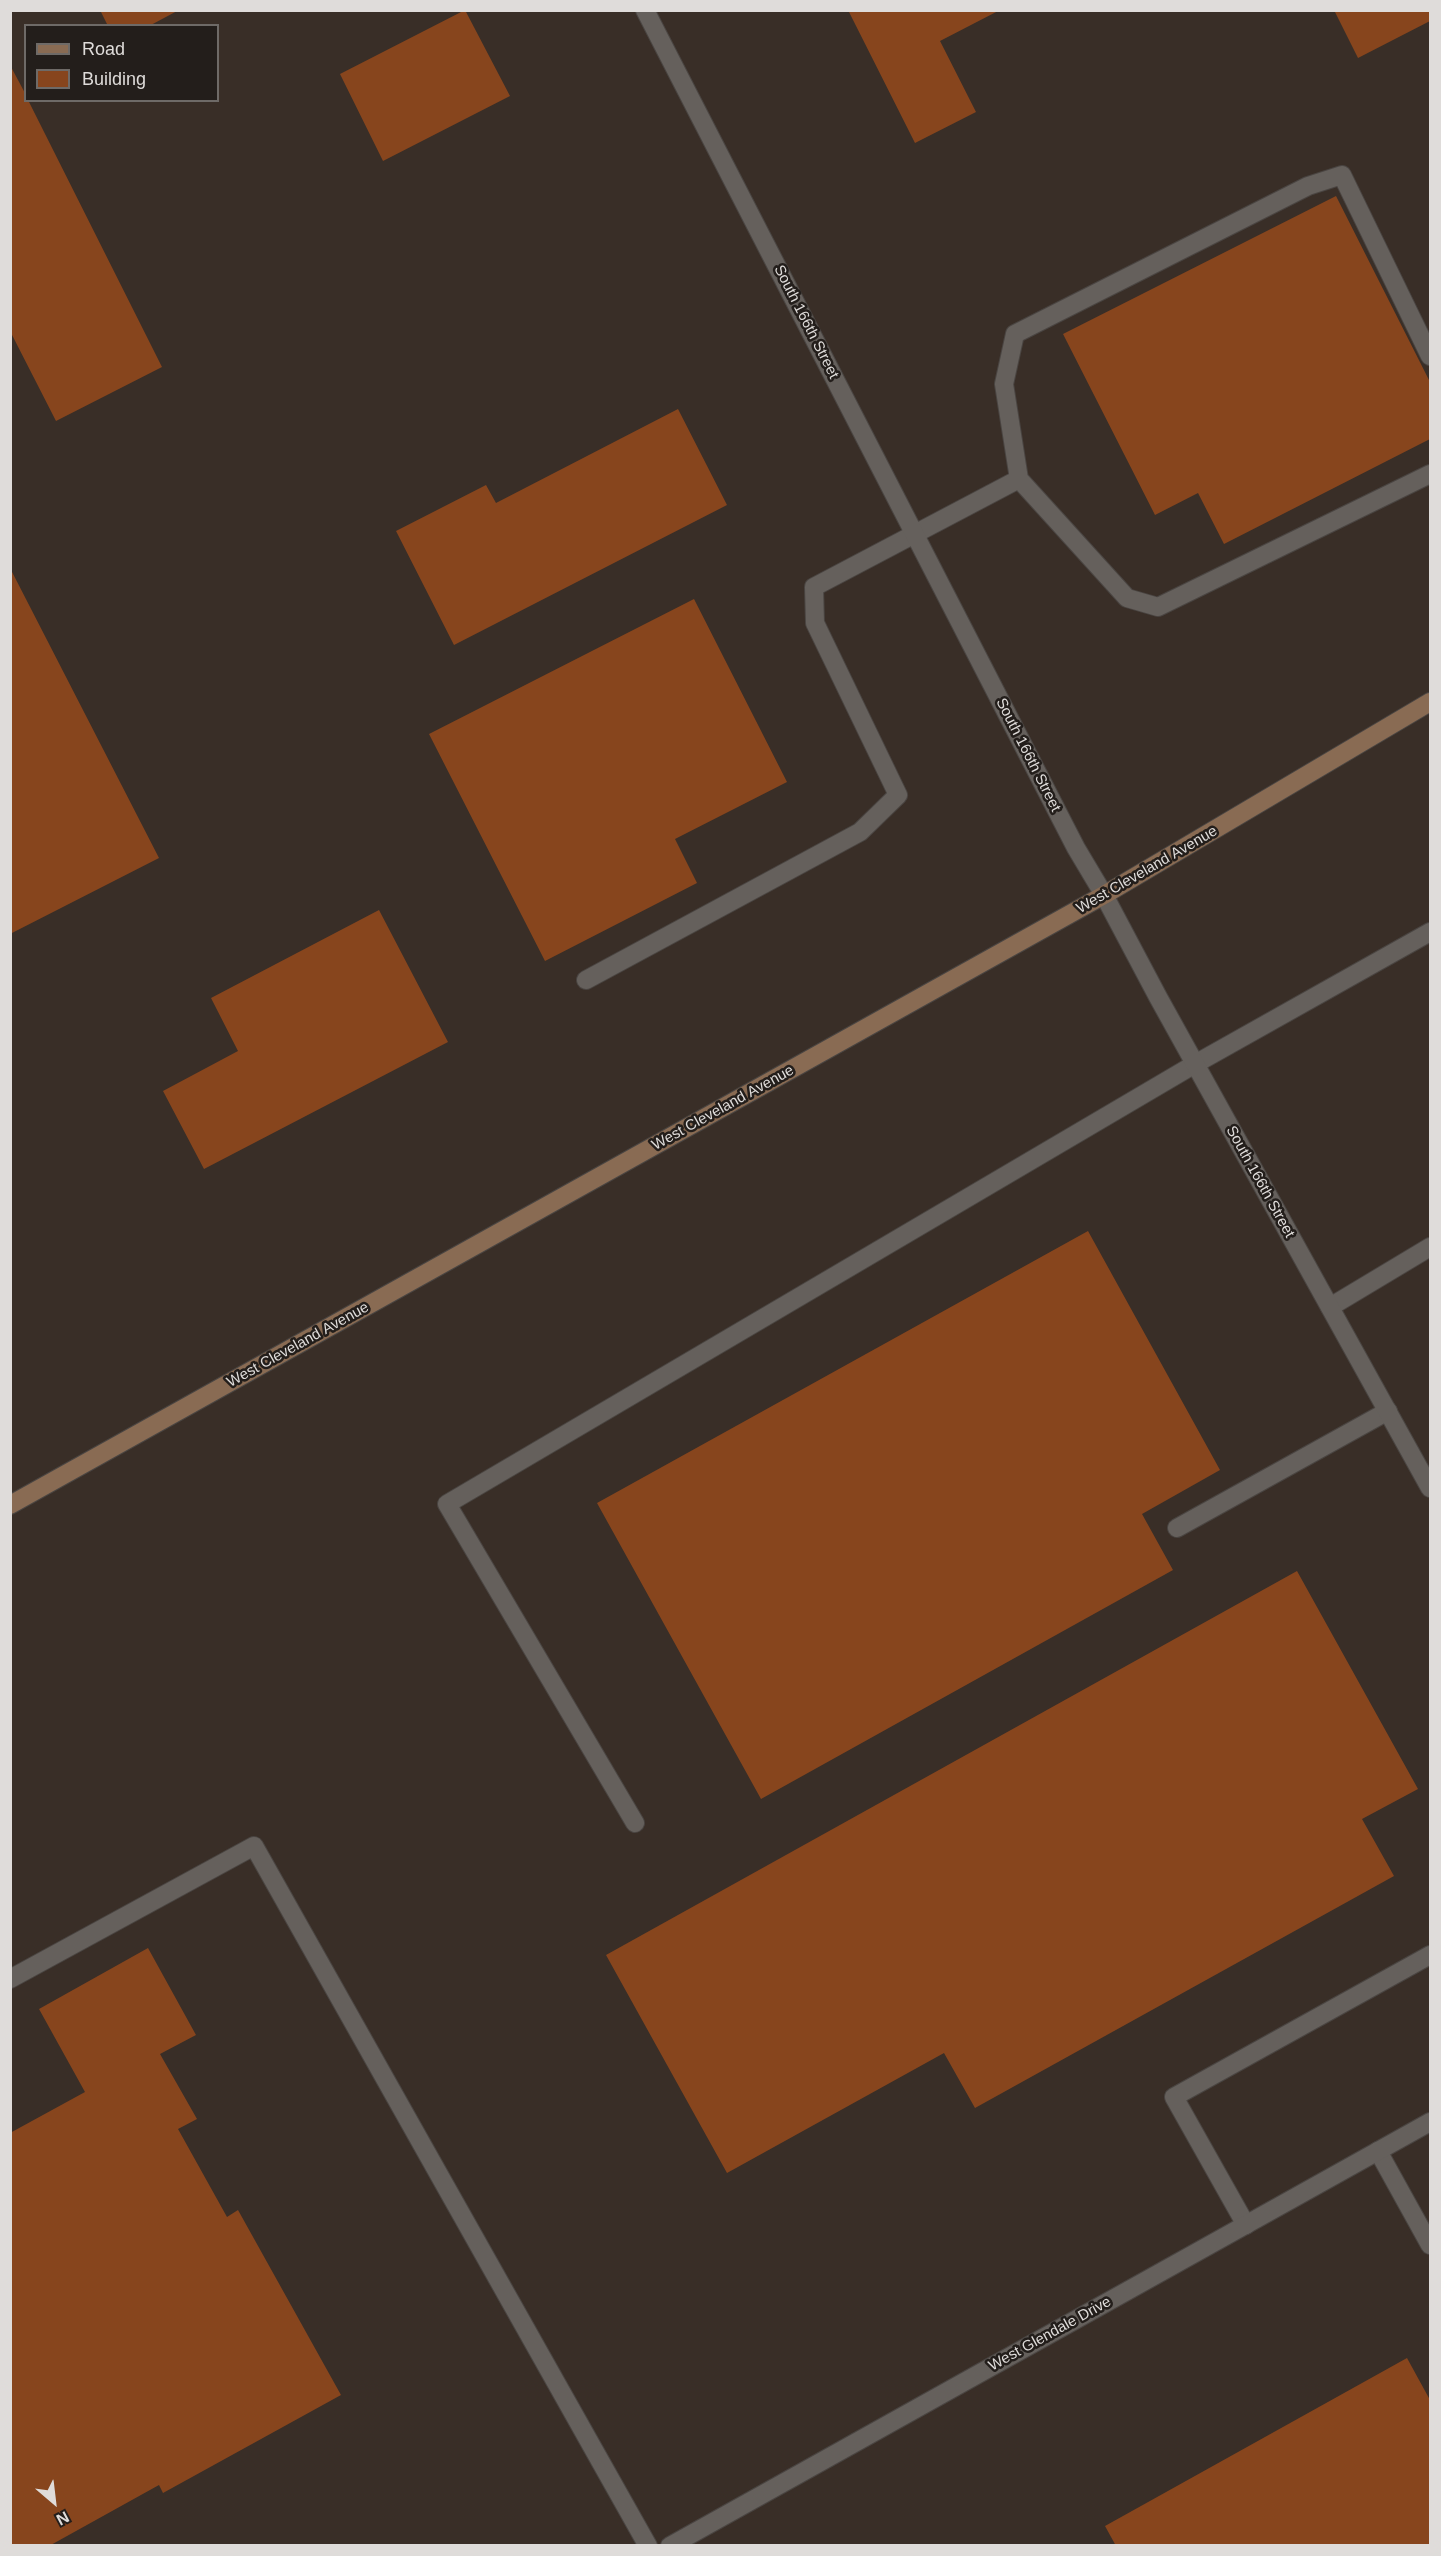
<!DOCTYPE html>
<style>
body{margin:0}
#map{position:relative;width:1441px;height:2556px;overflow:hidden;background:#2c2724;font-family:Helvetica,sans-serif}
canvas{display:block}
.frame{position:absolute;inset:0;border:12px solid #dfdcda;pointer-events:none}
.legend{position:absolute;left:24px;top:24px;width:195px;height:78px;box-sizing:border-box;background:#231e1b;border:2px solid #6e6a67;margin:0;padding:8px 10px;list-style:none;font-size:18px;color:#dfdcda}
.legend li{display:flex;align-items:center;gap:12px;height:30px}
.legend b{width:30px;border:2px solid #6e6a67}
.north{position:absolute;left:24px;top:2472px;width:60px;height:60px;-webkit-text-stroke:4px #231e1b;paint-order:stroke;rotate:152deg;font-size:16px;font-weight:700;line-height:24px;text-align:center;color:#dfdcda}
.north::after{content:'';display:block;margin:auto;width:21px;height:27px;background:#dfdcda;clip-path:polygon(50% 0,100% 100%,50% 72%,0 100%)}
</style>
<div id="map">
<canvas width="1441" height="2556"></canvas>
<div class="frame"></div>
<ul class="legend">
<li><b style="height:8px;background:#896b53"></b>Road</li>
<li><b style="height:16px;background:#87451d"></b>Building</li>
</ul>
<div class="north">N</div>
</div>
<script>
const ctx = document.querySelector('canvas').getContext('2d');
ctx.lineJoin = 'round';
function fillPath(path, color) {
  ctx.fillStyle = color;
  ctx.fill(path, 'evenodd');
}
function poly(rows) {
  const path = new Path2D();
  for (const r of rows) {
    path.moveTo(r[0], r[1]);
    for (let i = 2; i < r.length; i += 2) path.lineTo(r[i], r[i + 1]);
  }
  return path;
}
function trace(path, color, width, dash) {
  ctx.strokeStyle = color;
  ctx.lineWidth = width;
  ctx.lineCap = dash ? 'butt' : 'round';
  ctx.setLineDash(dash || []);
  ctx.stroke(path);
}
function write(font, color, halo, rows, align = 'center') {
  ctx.font = font + ' Helvetica,sans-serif';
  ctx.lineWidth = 5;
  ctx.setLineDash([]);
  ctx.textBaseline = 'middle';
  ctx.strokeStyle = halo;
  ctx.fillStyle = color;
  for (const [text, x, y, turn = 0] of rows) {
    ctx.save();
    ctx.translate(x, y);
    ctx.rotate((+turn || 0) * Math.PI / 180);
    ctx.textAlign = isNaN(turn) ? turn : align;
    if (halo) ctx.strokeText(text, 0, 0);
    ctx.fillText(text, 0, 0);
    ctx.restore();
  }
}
fillPath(poly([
 [11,11,1430,11,1430,2545,11,2545],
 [26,26,218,26,218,100,26,100]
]), '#392e27');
fillPath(poly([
 [100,10,179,10,149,26,108,26],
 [465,10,510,96,383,161,340,74],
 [848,10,1000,10,940,41,976,112,915,143],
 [1334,10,1430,10,1430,21,1358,58],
 [10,65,26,95,26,100,28,100,162,367,56,421,10,331],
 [1336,196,1430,382,1430,439,1224,544,1198,493,1155,515,1063,334],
 [678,409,727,505,454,645,396,531,486,485,496,503],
 [10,568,159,858,10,934],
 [694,599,787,782,675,839,697,883,545,961,429,734],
 [379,910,448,1042,204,1169,163,1091,238,1051,211,998],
 [1088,1231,1220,1470,1142,1514,1173,1570,761,1799,597,1503],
 [1297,1571,1418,1789,1362,1819,1394,1876,975,2108,944,2053,727,2173,606,1955],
 [148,1948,196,2035,160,2054,197,2119,178,2129,227,2217,238,2210,341,2395,163,2493,159,2485,49,2546,10,2546,10,2133,85,2092,39,2009],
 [1407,2358,1430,2400,1430,2546,1116,2546,1105,2526]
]), '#87451d');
const lane = poly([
 [1430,356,1342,175,1308,186,1015,334,1004,384,1019,479,1127,598,1158,607,1430,474],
 [586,980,860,832,898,795,815,623,814,587,1019,479],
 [1330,1307,1430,1247],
 [1177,1528,1388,1411],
 [635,1823,447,1504,1195,1064,1430,932],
 [10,1979,254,1846,648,2546],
 [1378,2151,1430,2245],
 [1246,2225,1174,2097,1430,1955]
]);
const street = poly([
 [645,10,1076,848,1104,895,1158,997,1430,1488],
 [670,2546,1430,2122]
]);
const secondary = poly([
 [10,1505,1104,895,1430,702]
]);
trace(lane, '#4a4542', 20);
trace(street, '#4a4542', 20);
trace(secondary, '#4a4542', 20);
trace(lane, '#65605c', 18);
trace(street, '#65605c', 18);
trace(secondary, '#896b53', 18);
write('15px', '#dfdcda', '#231e1b', [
 ["South 166th Street",806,322,63],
 ["South 166th Street",1028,755,63],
 ["West Cleveland Avenue",1147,870,-30],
 ["West Cleveland Avenue",723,1108,-29],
 ["South 166th Street",1260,1182,61],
 ["West Cleveland Avenue",298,1345,-29],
 ["West Glendale Drive",1050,2334,-29]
]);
</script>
